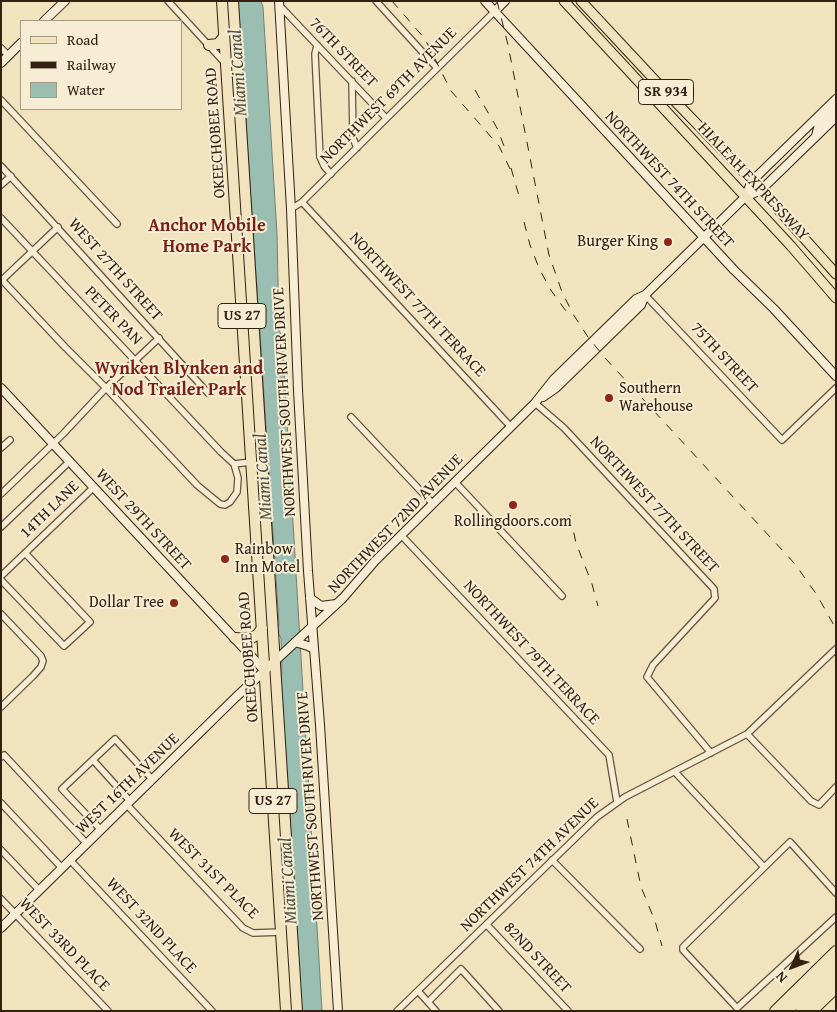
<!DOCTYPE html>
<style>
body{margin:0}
#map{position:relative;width:837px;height:1012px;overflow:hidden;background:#f1e3bd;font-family:"Gentium Book Plus",serif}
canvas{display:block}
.frame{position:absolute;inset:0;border:2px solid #322111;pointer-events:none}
.legend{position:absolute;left:20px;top:20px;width:162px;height:90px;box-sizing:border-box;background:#f6edd4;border:1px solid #a89b86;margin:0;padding:6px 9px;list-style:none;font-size:15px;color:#322111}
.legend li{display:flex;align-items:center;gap:10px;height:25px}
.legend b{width:25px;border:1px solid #a89b86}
.north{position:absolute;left:767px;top:942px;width:50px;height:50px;-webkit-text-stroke:4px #f6edd4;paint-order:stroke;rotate:227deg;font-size:14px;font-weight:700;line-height:20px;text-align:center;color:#322111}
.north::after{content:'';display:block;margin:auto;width:18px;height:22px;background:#322111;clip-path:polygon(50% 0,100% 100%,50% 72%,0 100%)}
</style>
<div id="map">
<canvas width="837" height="1012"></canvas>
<div class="frame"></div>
<ul class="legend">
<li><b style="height:6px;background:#f1e3bd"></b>Road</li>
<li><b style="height:6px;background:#322111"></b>Railway</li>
<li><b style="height:14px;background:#9bbeb2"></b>Water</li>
</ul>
<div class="north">N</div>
</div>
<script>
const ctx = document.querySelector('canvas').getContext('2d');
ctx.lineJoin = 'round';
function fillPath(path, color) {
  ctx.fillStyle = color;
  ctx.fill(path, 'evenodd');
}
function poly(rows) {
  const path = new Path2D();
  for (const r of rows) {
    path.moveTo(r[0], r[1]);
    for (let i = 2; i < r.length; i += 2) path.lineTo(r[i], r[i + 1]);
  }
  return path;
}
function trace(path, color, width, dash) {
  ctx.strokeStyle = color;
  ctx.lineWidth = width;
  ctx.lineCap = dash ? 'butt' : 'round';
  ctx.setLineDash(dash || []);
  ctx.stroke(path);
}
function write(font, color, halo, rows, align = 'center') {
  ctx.font = font + ' "Gentium Book Plus",serif';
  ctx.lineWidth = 4;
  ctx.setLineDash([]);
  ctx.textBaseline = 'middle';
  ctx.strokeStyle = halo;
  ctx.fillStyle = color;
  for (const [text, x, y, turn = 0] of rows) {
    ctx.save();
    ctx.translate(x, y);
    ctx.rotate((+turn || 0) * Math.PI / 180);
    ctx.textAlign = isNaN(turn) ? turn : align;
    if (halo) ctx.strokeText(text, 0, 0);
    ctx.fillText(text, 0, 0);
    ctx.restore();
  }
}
const water = poly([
 [238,1,261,1,263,7,277,234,279,330,282,337,322,1011,302,1011,281,677,282,674,281,638,277,632,279,624,238,1]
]);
fillPath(water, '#9bbeb2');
trace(water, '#717f72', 1);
const street = poly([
 [168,1,224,62],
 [376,1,437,68],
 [280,6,386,118],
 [317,45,315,54,320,157,324,166,331,174],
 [1,48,9,56],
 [352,81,353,138,357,148],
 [1,100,117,224],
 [1,166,208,393],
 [1,185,11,176],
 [302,202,511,427],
 [291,209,302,202,494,12],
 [1,218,221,452,234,464],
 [1,279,65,347,106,388,197,485,220,504,225,505,230,502,237,492,238,478,234,464],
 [2,280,58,227],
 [645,295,782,440,836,388],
 [535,403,564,428,714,589,715,598,653,665,647,677,711,753],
 [351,417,433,504],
 [1,448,10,440],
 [234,464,251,462],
 [455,482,562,596],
 [1,494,63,434,106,388,159,338],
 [1,527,70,461],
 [401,535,609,755,617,802],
 [1,576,94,487],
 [1,580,64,646,90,622,25,553],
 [1,614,41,656,43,661,41,667,33,676,1,707],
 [747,734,811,801,819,805,836,787],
 [1,757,4,755,87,844],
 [93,760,130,801],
 [675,772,764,867],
 [1,803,62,868],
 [127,805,243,928,253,933,282,932],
 [101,830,62,789,115,739,152,779],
 [1,850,39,890],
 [70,860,212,1011],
 [552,860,640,949],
 [836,893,790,842,683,947,683,950,737,1008,836,917],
 [1,899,108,1011],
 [487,925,568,1011],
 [418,991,436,1011],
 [428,1002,461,969,499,1011],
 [397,1011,597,817,625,797,747,734,836,649]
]);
const secondary = poly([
 [279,1,291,209,298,390,308,571,320,725,338,1011],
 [485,1,734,270,774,309,836,376],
 [494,12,505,1],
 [44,21,65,1],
 [1,63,21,43],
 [816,136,819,124,833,110,835,102],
 [745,197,752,181,836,99],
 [1,388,265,671],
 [543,397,556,388,641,305,645,295,739,203,745,197,761,190,836,117],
 [310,598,321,606,336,604],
 [295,642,308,646,314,649],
 [1,928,236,697,343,598,375,561,535,403,554,379,636,299,645,295]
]);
const primary = poly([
 [564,1,791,246,836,298],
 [581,1,664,90,761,190,836,274]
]);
const highway = poly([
 [222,1,286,1011],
 [233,1,297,1011],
 [209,45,218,44,224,37],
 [235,638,250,639,258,634,262,628],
 [775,1011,836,951],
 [787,1011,836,963],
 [801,1011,836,976],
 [812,1011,836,988]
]);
trace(street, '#62523c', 8);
trace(secondary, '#322111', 10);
trace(primary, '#322111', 11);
trace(highway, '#322111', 12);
trace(street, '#f6edd4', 5.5);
trace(secondary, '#f6edd4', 8);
trace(primary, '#f1e3bd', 9);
trace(highway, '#f1e3bd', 10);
trace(poly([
 [392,1,425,39,451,91,499,146,513,175],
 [497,1,508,45,549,255,562,292,573,314,588,337,605,358,795,564,817,595,836,629],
 [475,90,497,128,504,146],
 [511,168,519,196],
 [524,222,530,245,539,268,550,289,566,311],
 [570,515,576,543,592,584,598,606],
 [627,819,641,887,655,921,662,946]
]), '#322111', 1, [9, 9]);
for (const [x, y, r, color] of [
 [668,242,5,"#8f2418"],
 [609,398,5,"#8f2418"],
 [513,505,5,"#8f2418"],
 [225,559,5,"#8f2418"],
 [174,603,5,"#8f2418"]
]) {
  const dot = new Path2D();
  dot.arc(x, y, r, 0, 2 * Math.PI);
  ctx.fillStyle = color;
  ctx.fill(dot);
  trace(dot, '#f6edd4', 2);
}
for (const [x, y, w] of [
 [666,92,55],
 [242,316,48],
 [273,801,48]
]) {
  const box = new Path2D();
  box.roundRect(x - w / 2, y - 12.5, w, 25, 4);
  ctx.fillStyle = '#f6edd4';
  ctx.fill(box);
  trace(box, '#322111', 1);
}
write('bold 15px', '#322111', null, [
 ["SR 934",666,92],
 ["US 27",242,316],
 ["US 27",273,801]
]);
write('16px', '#322111', '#f6edd4', [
 ["76TH STREET",343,53,46],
 ["NORTHWEST 69TH AVENUE",389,96,-45],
 ["OKEECHOBEE ROAD",216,133,-94],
 ["NORTHWEST 74TH STREET",669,180,47],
 ["HIALEAH EXPRESSWAY",753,182,47],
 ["WEST 27TH STREET",115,270,48],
 ["NORTHWEST 77TH TERRACE",417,305,47],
 ["PETER PAN",113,316,46],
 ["75TH STREET",724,358,47],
 ["NORTHWEST SOUTH RIVER DRIVE",285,402,-93],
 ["NORTHWEST 77TH STREET",654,505,47],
 ["14TH LANE",50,510,-44],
 ["WEST 29TH STREET",143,520,47],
 ["NORTHWEST 72ND AVENUE",396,524,-46],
 ["NORTHWEST 79TH TERRACE",531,653,47],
 ["OKEECHOBEE ROAD",249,657,-94],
 ["WEST 16TH AVENUE",128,784,-44],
 ["NORTHWEST SOUTH RIVER DRIVE",311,806,-94],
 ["NORTHWEST 74TH AVENUE",530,865,-44],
 ["WEST 31ST PLACE",213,874,45],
 ["WEST 32ND PLACE",151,926,47],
 ["WEST 33RD PLACE",64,945,46],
 ["82ND STREET",537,958,47]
]);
write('16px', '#322111', '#f6edd4', [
 ["Burger King",658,242],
 ["Southern",619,389,"left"],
 ["Warehouse",619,407,"left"],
 ["Rollingdoors.com",513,522,"center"],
 ["Rainbow",235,550,"left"],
 ["Inn Motel",235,568,"left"],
 ["Dollar Tree",164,603]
], 'right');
write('italic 18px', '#525041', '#f6edd4', [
 ["Miami Canal",239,73,-94],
 ["Miami Canal",264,477,-94],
 ["Miami Canal",289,881,-94]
]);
write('bold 18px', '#7a1f14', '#f6edd4', [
 ["Anchor Mobile",207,226],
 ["Home Park",207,247],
 ["Wynken Blynken and",179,369],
 ["Nod Trailer Park",179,390]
]);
</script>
